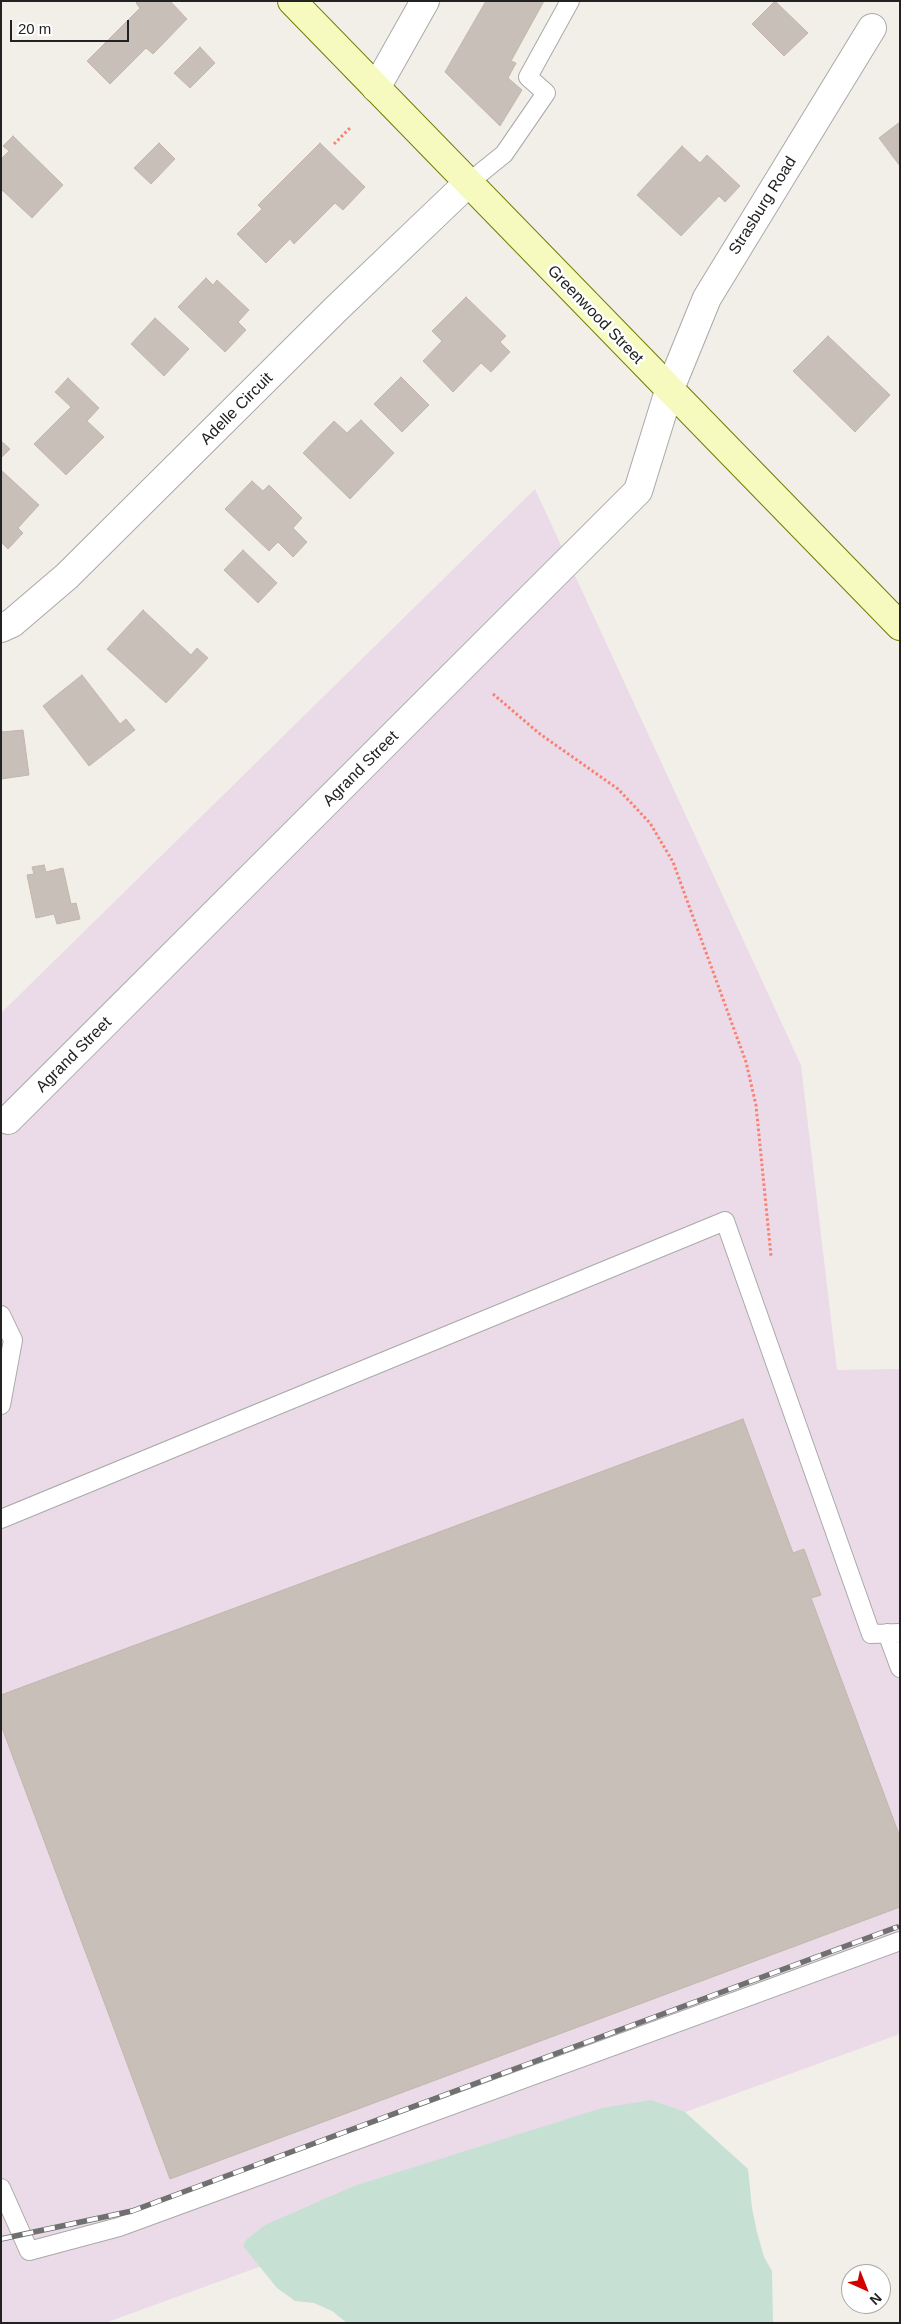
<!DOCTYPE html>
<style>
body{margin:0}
#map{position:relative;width:901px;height:2324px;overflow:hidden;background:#f2efe9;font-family:Arial,sans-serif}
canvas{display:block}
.frame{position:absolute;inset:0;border:2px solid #222;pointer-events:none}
.north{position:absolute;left:841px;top:2264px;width:50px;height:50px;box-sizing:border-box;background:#fff;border:1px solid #a7a7a7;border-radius:50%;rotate:136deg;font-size:14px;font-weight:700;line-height:20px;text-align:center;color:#222}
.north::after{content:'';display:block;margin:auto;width:18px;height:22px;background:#d40000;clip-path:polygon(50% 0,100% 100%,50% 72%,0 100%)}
.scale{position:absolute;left:10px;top:20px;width:119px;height:22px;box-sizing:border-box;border:2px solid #222;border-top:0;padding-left:6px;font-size:15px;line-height:18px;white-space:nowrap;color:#222;-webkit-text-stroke:4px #fff;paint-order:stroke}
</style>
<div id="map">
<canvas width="901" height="2324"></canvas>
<div class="frame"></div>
<div class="north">N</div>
<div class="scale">20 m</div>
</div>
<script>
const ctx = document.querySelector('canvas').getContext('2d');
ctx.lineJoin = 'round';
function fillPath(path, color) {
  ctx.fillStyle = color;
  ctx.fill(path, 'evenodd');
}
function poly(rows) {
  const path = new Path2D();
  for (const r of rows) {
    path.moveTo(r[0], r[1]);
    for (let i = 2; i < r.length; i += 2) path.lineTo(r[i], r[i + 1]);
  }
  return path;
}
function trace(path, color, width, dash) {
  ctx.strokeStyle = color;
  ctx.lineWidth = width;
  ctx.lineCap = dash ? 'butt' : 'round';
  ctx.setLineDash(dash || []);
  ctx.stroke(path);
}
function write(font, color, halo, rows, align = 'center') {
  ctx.font = font + ' Arial,sans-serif';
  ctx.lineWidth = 5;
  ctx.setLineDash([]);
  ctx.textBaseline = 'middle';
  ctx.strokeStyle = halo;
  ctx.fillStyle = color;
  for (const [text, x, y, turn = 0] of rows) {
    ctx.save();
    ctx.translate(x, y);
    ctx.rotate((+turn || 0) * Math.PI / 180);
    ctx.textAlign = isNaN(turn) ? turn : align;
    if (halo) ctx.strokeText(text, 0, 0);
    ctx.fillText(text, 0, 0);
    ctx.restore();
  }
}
fillPath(poly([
 [535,489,801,1065,837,1370,900,1369,900,2034,105,2323,1,2323,1,1013]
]), '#ebdbe8');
fillPath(poly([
 [651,2100,685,2112,748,2169,752,2208,757,2232,764,2257,772,2271,773,2323,347,2323,332,2311,314,2303,295,2301,277,2288,243,2246,246,2240,265,2225,354,2186,602,2108]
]), '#c6e0d4');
const building = poly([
 [138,1,170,1,187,19,153,54,146,48,110,84,87,61,140,8,136,3,138,1],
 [486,1,544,1,511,61,516,63,508,78,522,90,500,126,445,72,486,1],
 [775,1,808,33,784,56,752,24,775,1],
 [200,47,215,63,190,88,174,73,200,47],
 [900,122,900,166,879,138,900,122],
 [13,136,63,185,32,218,1,189,1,159,9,151,3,146,13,136],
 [159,143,175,159,151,184,134,168,159,143],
 [320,143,365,187,343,210,335,203,294,244,290,239,266,263,237,234,262,209,258,205,320,143],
 [682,146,700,163,707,155,740,186,725,202,719,196,681,236,637,195,682,146],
 [206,278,213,285,217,280,249,310,238,322,246,330,225,352,178,307,206,278],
 [466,297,506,336,500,342,510,352,491,372,481,363,453,392,423,361,442,341,432,331,466,297],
 [155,318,189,349,164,376,131,344,155,318],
 [828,336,890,395,855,432,793,371,828,336],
 [401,377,429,405,402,432,374,404,401,377],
 [68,378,99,408,87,421,104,437,66,475,34,444,71,407,55,392,68,378],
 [361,420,394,453,350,499,303,453,334,421,347,433,361,420],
 [1,441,10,449,1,458,1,441],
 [1,470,39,505,18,528,23,533,8,549,1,542,1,470],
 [252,481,263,491,269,485,302,518,293,528,307,542,293,557,278,542,269,551,225,509,252,481],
 [243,550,277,583,258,603,224,570,243,550],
 [143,610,191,655,197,648,208,658,166,703,107,649,143,610],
 [82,675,120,724,126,719,135,730,89,766,43,706,82,675],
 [1,725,2,732,23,730,29,775,1,779,1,725],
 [44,865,46,872,63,868,71,904,76,903,80,919,57,924,54,914,36,918,27,875,34,874,32,867,44,865],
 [743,1419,793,1553,804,1549,821,1595,811,1598,900,1837,900,1907,170,2179,1,1725,1,1695,743,1419]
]);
fillPath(building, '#c7bfb8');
trace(building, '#c4b6ab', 1);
const service = poly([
 [468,183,504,154,546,93,528,77,570,1],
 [1,1315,13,1340,1,1405],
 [1,1519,725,1221,871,1634,900,1633],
 [887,1633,900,1668],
 [1,2188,29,2251,119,2227,900,1941]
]);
const minor = poly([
 [376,88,425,1],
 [1,628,12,623,67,576,336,309,468,183],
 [8,1120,638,491,669,391,707,298,872,28]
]);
const secondary = poly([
 [292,1,900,626]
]);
trace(service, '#a9a9a9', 20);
trace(minor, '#a9a9a9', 30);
trace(secondary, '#707d05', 30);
trace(poly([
 [334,144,351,127],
 [493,694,540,734,618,789,650,823,673,862,746,1062,756,1105,771,1256]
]), '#fa8072', 3, [2.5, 2.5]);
trace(service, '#fff', 18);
trace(minor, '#fff', 28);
trace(secondary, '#f7fabf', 28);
const rail = poly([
 [1,2239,132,2211,897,1927]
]);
trace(rail, '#707070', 5.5);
trace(rail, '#fff', 4, [11]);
write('16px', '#222', '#fff', [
 ["Strasburg Road",763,206,-58],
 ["Greenwood Street",595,315,46],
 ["Adelle Circuit",237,409,-45],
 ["Agrand Street",361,769,-45],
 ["Agrand Street",74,1055,-45]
]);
</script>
